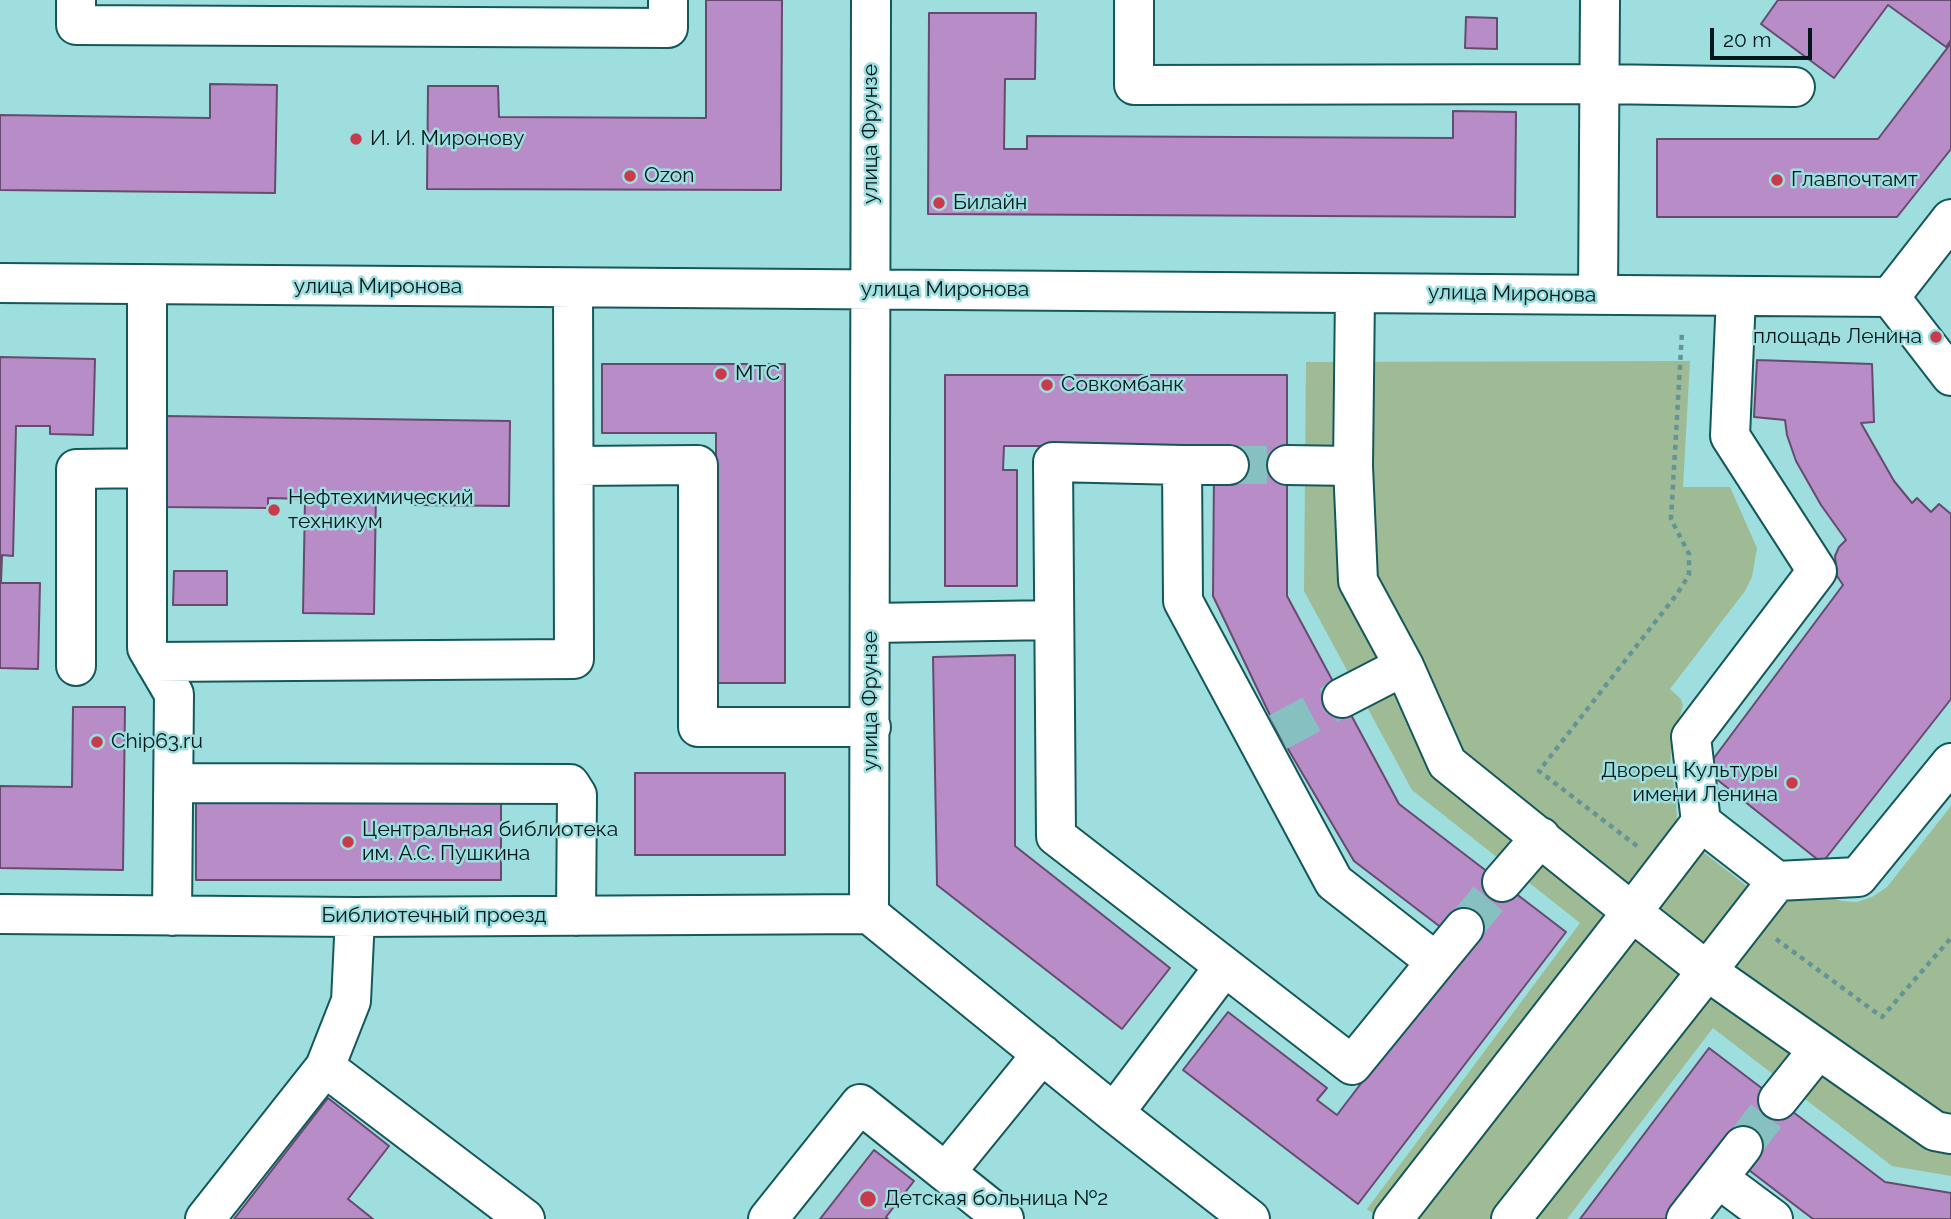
<!DOCTYPE html>
<meta charset="utf-8">
<style>
body{margin:0}
#map{position:relative;width:1951px;height:1219px;overflow:hidden;background:#9ededf;font-family:Raleway,sans-serif}
canvas{display:block}
.scale{position:absolute;left:1710px;top:28px;width:102px;height:32px;box-sizing:border-box;border:4px solid #001819;border-top:0;padding-left:9px;font-size:21px;line-height:24px;white-space:nowrap;color:#001819;-webkit-text-stroke:5px #9ededf;paint-order:stroke}
</style>
<div id="map">
<canvas width="1951" height="1219"></canvas>
<div class="scale">20 m</div>
</div>
<script>
const ctx = document.querySelector('canvas').getContext('2d');
ctx.lineJoin = 'round';
function fillPath(path, color) {
  ctx.fillStyle = color;
  ctx.fill(path, 'evenodd');
}
function poly(rows) {
  const path = new Path2D();
  for (const r of rows) {
    path.moveTo(r[0], r[1]);
    for (let i = 2; i < r.length; i += 2) path.lineTo(r[i], r[i + 1]);
  }
  return path;
}
function trace(path, color, width, dash) {
  ctx.strokeStyle = color;
  ctx.lineWidth = width;
  ctx.lineCap = dash ? 'butt' : 'round';
  ctx.setLineDash(dash || []);
  ctx.stroke(path);
}
function write(font, color, halo, rows, align = 'center') {
  ctx.font = font + ' Raleway,sans-serif';
  ctx.lineWidth = 5;
  ctx.setLineDash([]);
  ctx.textBaseline = 'middle';
  ctx.strokeStyle = halo;
  ctx.fillStyle = color;
  for (const [text, x, y, turn = 0] of rows) {
    ctx.save();
    ctx.translate(x, y);
    ctx.rotate((+turn || 0) * Math.PI / 180);
    ctx.textAlign = isNaN(turn) ? turn : align;
    if (halo) ctx.strokeText(text, 0, 0);
    ctx.fillText(text, 0, 0);
    ctx.restore();
  }
}
fillPath(poly([
 [1690,361,1683,487,1730,487,1757,548,1752,577,1745,591,1670,689,1681,699,1683,705,1671,751,1670,768,1675,790,1677,819,1671,827,1779,911,1790,899,1813,893,1842,901,1857,902,1872,897,1887,887,1951,806,1951,1176,1892,1166,1713,1028,1567,1219,1380,1219,1367,1209,1580,923,1412,790,1304,591,1306,362]
]), '#9fbb95');
const building = poly([
 [706,0,782,0,781,190,427,189,428,86,498,86,499,117,706,118,706,0],
 [1778,0,1951,0,1951,40,1946,47,1888,5,1834,78,1761,24,1778,0],
 [929,13,1036,13,1035,79,1005,79,1004,149,1027,149,1027,136,1453,138,1453,111,1516,112,1515,217,928,214,929,13],
 [1466,17,1497,18,1497,49,1465,48,1466,17],
 [1951,43,1951,149,1897,217,1657,217,1657,139,1878,139,1951,43],
 [210,84,277,85,275,193,0,190,0,115,210,118,210,84],
 [0,357,95,359,93,435,50,434,50,426,16,426,13,556,2,555,1,583,40,583,38,669,0,668,0,357],
 [1757,360,1872,364,1874,422,1861,423,1894,481,1912,503,1917,498,1931,512,1939,504,1951,514,1951,699,1822,863,1705,770,1843,585,1837,576,1835,556,1839,547,1846,540,1821,505,1796,461,1787,435,1785,420,1754,417,1757,360],
 [602,364,785,364,785,683,716,683,716,433,602,433,602,364],
 [945,375,1287,375,1287,596,1399,804,1566,932,1358,1204,1183,1070,1228,1012,1327,1088,1317,1100,1337,1115,1474,935,1447,932,1354,861,1278,732,1213,596,1214,471,1229,446,1004,446,1003,470,1017,470,1017,586,945,586,945,375],
 [165,416,510,421,509,506,410,505,410,494,376,493,374,614,303,613,305,499,268,498,268,508,164,507,165,416],
 [174,571,227,571,227,605,173,605,174,571],
 [1015,655,1015,846,1170,968,1122,1029,937,885,933,657,1015,655],
 [73,707,125,707,123,870,0,868,0,786,72,787,73,707],
 [635,773,785,773,785,855,635,855,635,773],
 [196,803,501,803,501,880,196,880,196,803],
 [1709,1048,1885,1182,1951,1193,1951,1219,1813,1219,1741,1164,1668,1219,1580,1219,1709,1048],
 [328,1098,389,1146,348,1199,373,1219,234,1219,328,1098],
 [874,1150,914,1181,886,1217,888,1219,820,1219,874,1150]
]);
fillPath(building, '#b88cc6');
trace(building, '#664b6e', 2);
trace(poly([
 [1229,465,1287,465],
 [1278,732,1342,698],
 [1464,928,1502,882],
 [1743,1146,1778,1100]
]), '#86c0c1', 38, [38, 19]);
const minor = poly([
 [76,0,76,25,668,28,668,0],
 [1134,0,1134,85,1599,84,1795,87],
 [1951,219,1890,297,1951,376],
 [0,283,1890,297],
 [147,285,147,648,174,694,172,916],
 [1355,293,1353,466,1358,581,1404,666,1447,763,1632,912,1393,1219],
 [1598,295,1600,0],
 [1053,462,1182,465,1183,601,1334,882,1436,962,1352,1065,1056,836,1053,462],
 [1182,465,1229,465],
 [1287,465,1353,466],
 [574,466,698,465,698,727,871,727],
 [871,623,1054,620],
 [155,662,574,659,573,288],
 [76,666,76,469,147,468],
 [1342,698,1404,666],
 [174,783,570,784,577,795,576,916],
 [1701,822,1691,737,1817,571,1730,436,1736,296],
 [1701,822,1777,881,1707,971,1632,912,1701,822],
 [1777,881,1858,877,1951,763],
 [1502,882,1541,837],
 [0,914,355,917,869,914],
 [869,914,871,0],
 [869,914,1114,1113,1250,1219],
 [1436,962,1464,928],
 [325,1067,525,1219],
 [1778,1100,1818,1050],
 [1114,1113,1224,967],
 [946,1172,1042,1054],
 [1718,1178,1743,1146],
 [205,1219,325,1067,351,1001,355,917],
 [768,1219,860,1104,1004,1219],
 [1511,1219,1707,971,1935,1131,1951,1134],
 [1686,1219,1718,1178,1773,1219]
]);
trace(minor, '#14585a', 42);
trace(poly([
 [1637,846,1539,771,1677,594,1689,575,1689,554,1671,519,1682,332],
 [1776,939,1882,1017,1951,938]
]), '#639596', 4.5, [5, 5]);
trace(minor, '#fff', 38);
for (const [x, y, r, color] of [
 [356,139,7,"#ca3a4d"],
 [630,176,7,"#ca3a4d"],
 [1777,180,7,"#ca3a4d"],
 [939,203,7,"#ca3a4d"],
 [1936,337,7,"#ca3a4d"],
 [721,374,7,"#ca3a4d"],
 [1047,385,7,"#ca3a4d"],
 [274,510,7,"#ca3a4d"],
 [97,742,7,"#ca3a4d"],
 [1792,783,7,"#ca3a4d"],
 [348,842,7,"#ca3a4d"],
 [868,1199,9,"#ca3a4d"]
]) {
  const dot = new Path2D();
  dot.arc(x, y, r, 0, 2 * Math.PI);
  ctx.fillStyle = color;
  ctx.fill(dot);
  trace(dot, '#9ededf', 2.5);
}
write('21px', '#001819', '#9ededf', [
 ["улица Фрунзе",871,134,-90],
 ["улица Миронова",378,287],
 ["улица Миронова",945,290],
 ["улица Миронова",1512,294,1],
 ["улица Фрунзе",871,701,-90],
 ["Библиотечный проезд",434,916]
]);
write('21px', '#001819', '#9ededf', [
 ["И. И. Миронову",370,139],
 ["Ozon",644,176],
 ["Главпочтамт",1791,180],
 ["Билайн",953,203],
 ["площадь Ленина",1922,337,"right"],
 ["МТС",735,374],
 ["Совкомбанк",1061,385],
 ["Нефтехимический",288,498],
 ["техникум",288,522],
 ["Chip63.ru",111,742],
 ["Дворец Культуры",1778,771,"right"],
 ["имени Ленина",1778,795,"right"],
 ["Центральная библиотека",362,830],
 ["им. А.С. Пушкина",362,854],
 ["Детская больница №2",884,1199]
], 'left');
</script>
